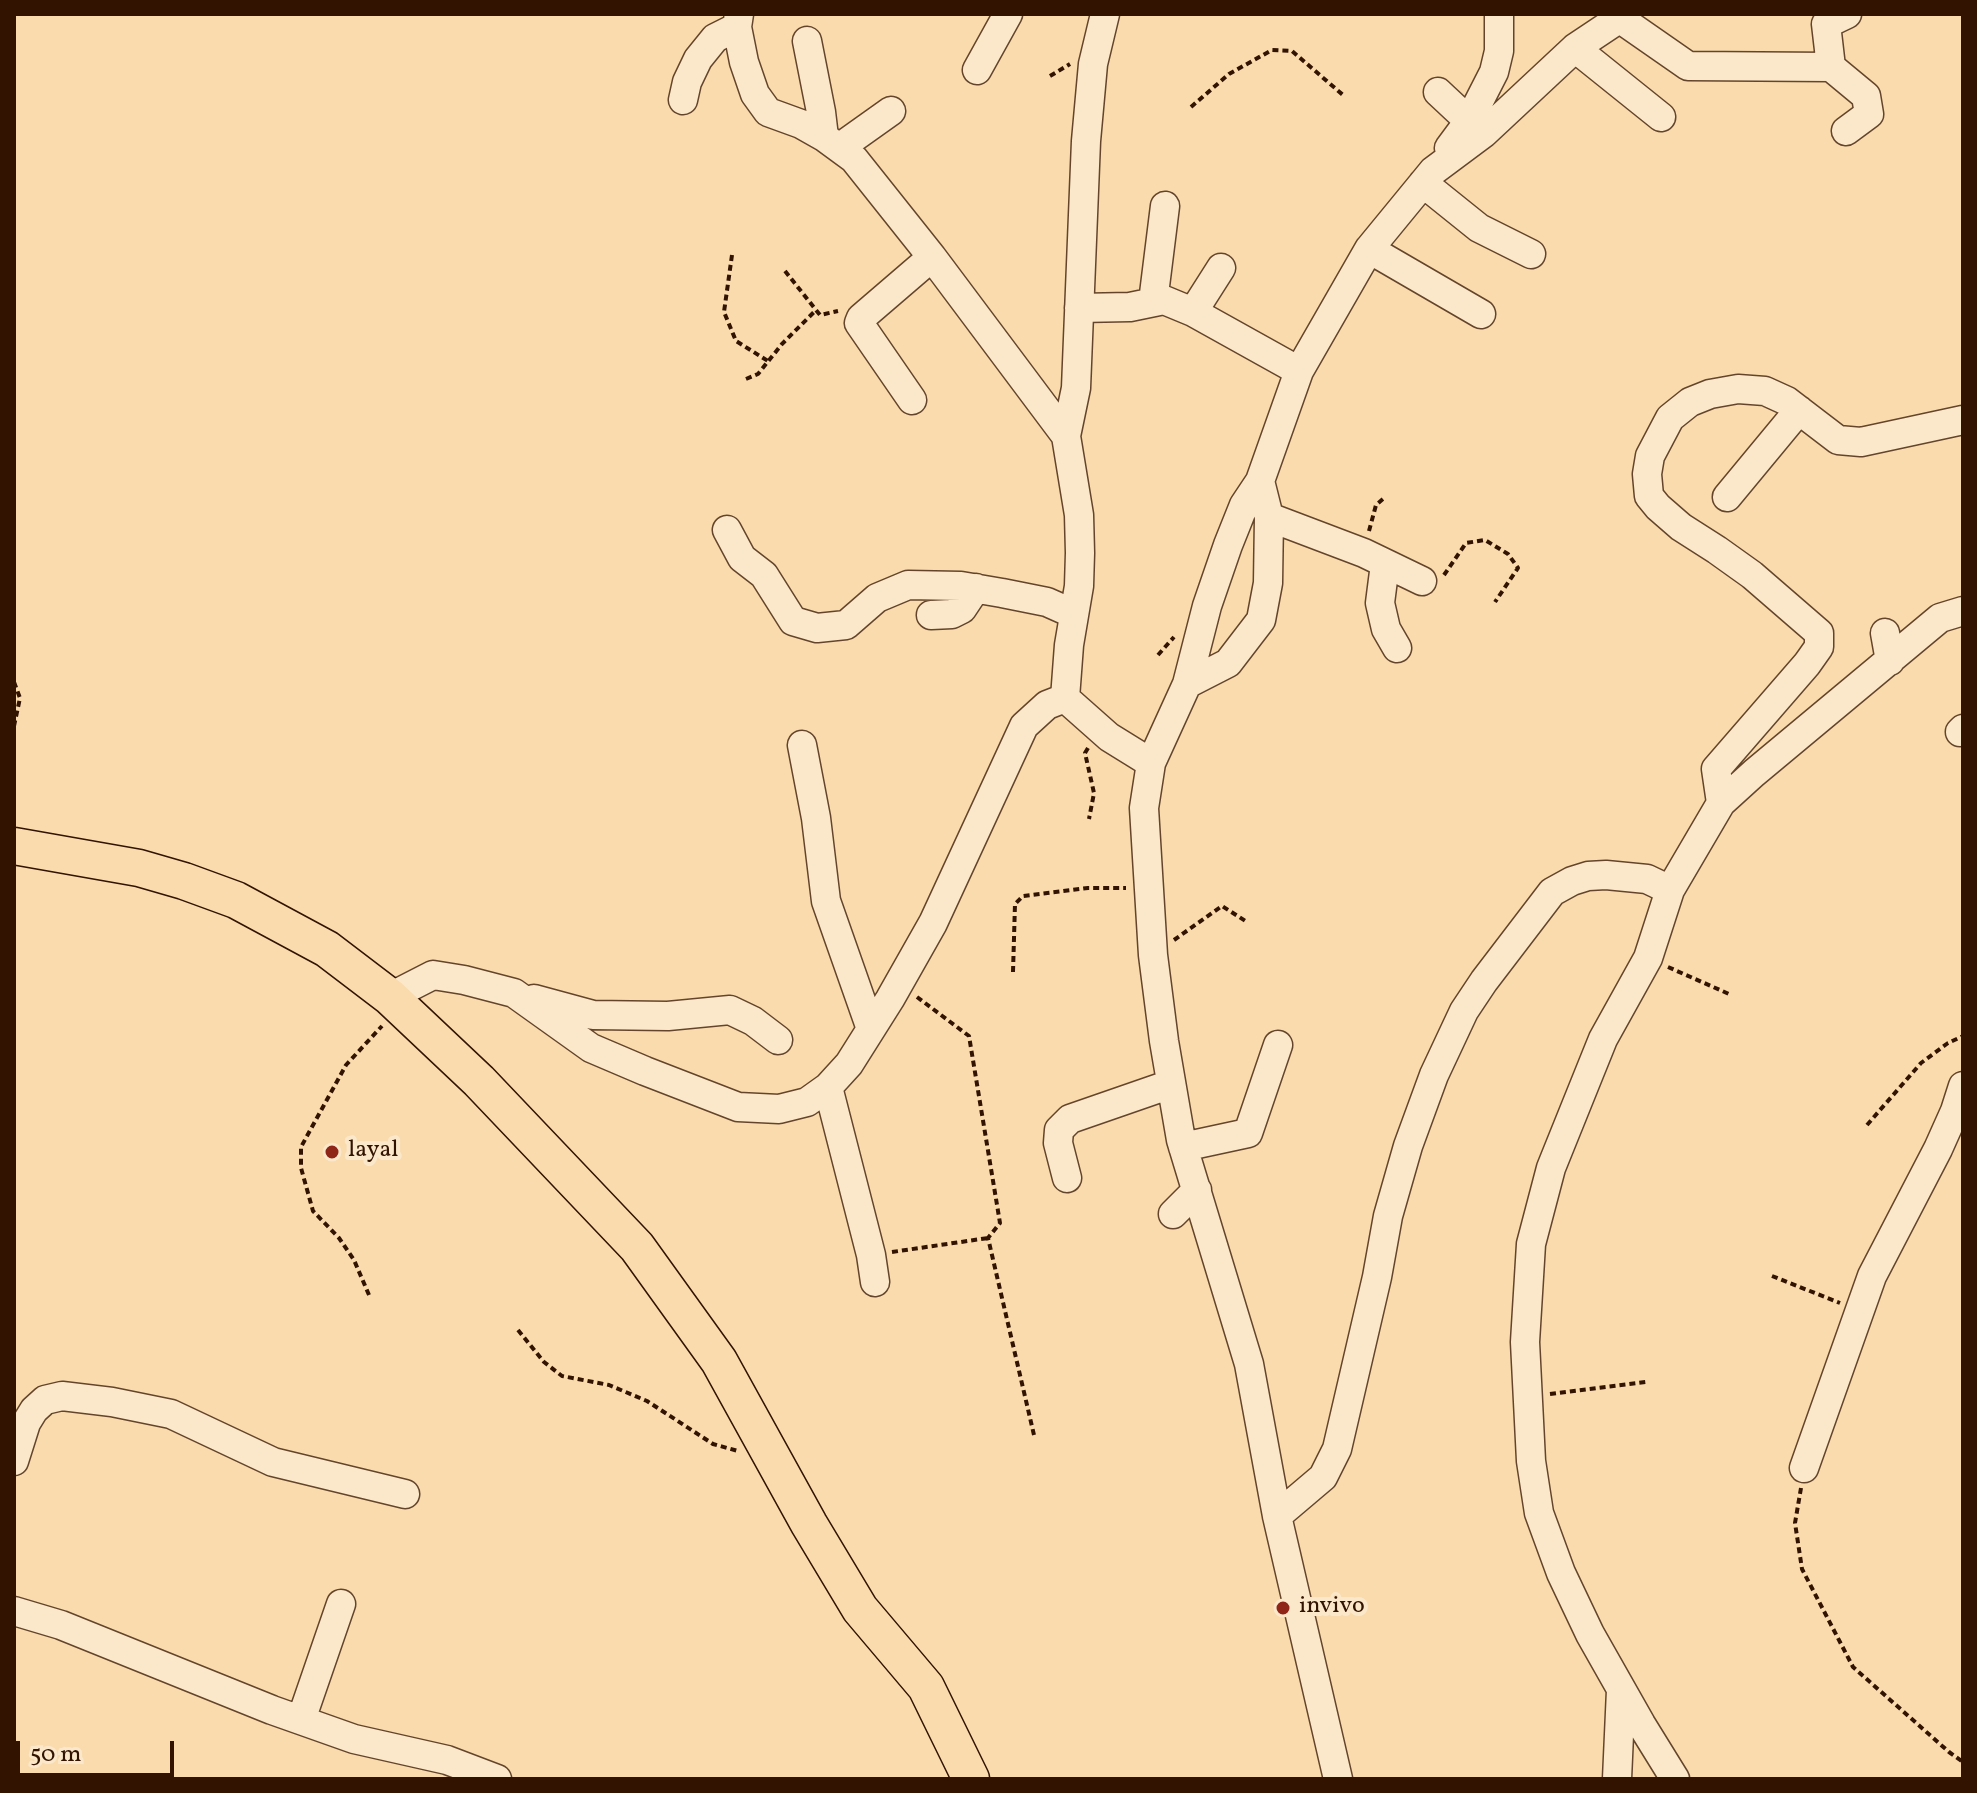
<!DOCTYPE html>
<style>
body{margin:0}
#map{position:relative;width:1977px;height:1793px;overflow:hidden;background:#f9dbad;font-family:Vollkorn,serif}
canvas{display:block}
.frame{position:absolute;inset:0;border:16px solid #321300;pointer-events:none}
.scale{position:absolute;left:16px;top:1741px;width:158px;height:36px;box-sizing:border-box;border:4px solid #321300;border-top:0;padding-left:10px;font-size:24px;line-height:28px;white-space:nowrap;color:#321300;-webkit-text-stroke:6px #fbe8ca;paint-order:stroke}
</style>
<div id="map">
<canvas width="1977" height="1793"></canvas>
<div class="frame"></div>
<div class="scale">50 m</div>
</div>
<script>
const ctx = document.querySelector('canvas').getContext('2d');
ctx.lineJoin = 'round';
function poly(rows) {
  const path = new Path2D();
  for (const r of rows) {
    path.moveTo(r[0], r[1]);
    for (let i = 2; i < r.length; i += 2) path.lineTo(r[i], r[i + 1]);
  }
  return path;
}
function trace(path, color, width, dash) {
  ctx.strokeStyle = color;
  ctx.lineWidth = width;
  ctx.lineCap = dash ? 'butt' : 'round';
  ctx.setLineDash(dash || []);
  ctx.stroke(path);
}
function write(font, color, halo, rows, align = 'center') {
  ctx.font = font + ' Vollkorn,serif';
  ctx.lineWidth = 8;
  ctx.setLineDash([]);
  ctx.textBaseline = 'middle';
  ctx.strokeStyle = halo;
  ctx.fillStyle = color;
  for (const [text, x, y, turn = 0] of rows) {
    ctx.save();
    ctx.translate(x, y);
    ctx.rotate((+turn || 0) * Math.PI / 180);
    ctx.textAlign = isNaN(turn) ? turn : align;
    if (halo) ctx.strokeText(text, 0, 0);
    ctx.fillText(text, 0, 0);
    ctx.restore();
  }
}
const minor = poly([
 [739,14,737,27,744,62,755,94,768,112,801,124,824,137,854,159,932,257,1066,436],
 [1619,18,1688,66,1831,67,1866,96,1869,114,1846,131],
 [807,41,821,112,824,137],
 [1575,48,1661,117],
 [1831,67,1826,24,1847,14],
 [977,70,1008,14],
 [1438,92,1469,121],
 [683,100,687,82,698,59,715,38,737,27],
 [839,148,891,111],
 [1449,148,1469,121,1494,72,1499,51,1499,14],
 [1423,183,1479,228,1531,254],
 [1369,249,1481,314],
 [1153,302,1165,206],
 [1079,308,1130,307,1164,300,1193,312,1299,371],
 [1193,312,1221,268],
 [912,400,859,323,861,318,932,257],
 [1727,497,1799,410],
 [1269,517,1364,553,1422,581],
 [727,530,742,558,764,575,793,621,817,628,846,625,877,598,908,585,961,586,1002,593,1047,602,1074,614],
 [1385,564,1380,603,1386,629,1397,648],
 [931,615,952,614,962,609,976,588],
 [1885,633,1890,661],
 [1187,684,1228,663,1261,620,1268,583,1269,517,1260,481],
 [1065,698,1069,645,1079,586,1080,553,1079,515,1066,436,1076,388,1086,141,1093,64,1105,14],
 [1065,698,1109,737,1151,763],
 [1960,732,1963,729],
 [802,745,816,818,826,901,871,1029],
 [1721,803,1716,769,1807,664,1819,647,1819,633,1752,575,1717,550,1681,527,1658,507,1649,496,1647,474,1650,456,1670,418,1690,402,1710,394,1738,389,1765,391,1787,401,1838,440,1861,442,1963,420],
 [1670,890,1721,803,1754,773,1940,618,1963,611],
 [390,997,433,975,464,980,514,993,591,1048,645,1071,738,1107,779,1109,807,1102,828,1087,849,1064,890,999,933,923,1024,726,1047,705,1065,698],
 [534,999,593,1015,668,1016,730,1010,753,1021,778,1040],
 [828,1087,871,1255,875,1282],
 [1183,1147,1248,1133,1278,1045],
 [1067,1178,1058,1143,1059,1130,1070,1119,1171,1084],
 [1173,1214,1197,1190],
 [14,1461,26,1423,34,1410,45,1400,62,1396,112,1402,171,1414,273,1462,405,1494],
 [1804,1468,1872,1276,1938,1149,1955,1111,1963,1086],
 [1277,1516,1323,1477,1337,1449,1377,1277,1388,1216,1408,1146,1434,1075,1464,1011,1484,981,1552,892,1572,881,1588,876,1606,875,1647,879,1670,890,1648,958,1603,1039,1551,1168,1531,1244,1525,1342,1531,1461,1539,1513,1561,1573,1590,1634,1641,1724,1675,1779],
 [14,1611,61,1625,272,1710,354,1739,447,1760,497,1779],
 [301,1720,341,1604],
 [1338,1779,1277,1516,1249,1364,1181,1140,1164,1041,1153,955,1144,808,1151,763,1187,684,1207,606,1228,545,1244,505,1260,481,1299,371,1369,249,1433,171,1484,133,1575,48,1626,14],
 [1617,1779,1621,1690]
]);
const major = poly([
 [14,846,139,868,184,881,236,900,327,949,390,997,479,1081,637,1247,719,1361,809,1524,860,1609,926,1687,971,1779]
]);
trace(minor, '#64452b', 31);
trace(major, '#321300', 39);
trace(poly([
 [1050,76,1070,64],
 [1191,107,1229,74,1272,50,1292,51,1343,95],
 [732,255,724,312,736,341,768,361],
 [785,271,820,315,838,311],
 [746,379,758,374,782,344,816,310],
 [1369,531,1376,505,1383,499],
 [1444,575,1466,543,1485,540,1508,554,1518,568,1495,602],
 [1158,655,1174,637],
 [14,682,20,698,14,726],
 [1088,748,1085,753,1094,793,1089,819],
 [1174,940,1222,906,1247,922],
 [1668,967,1729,994],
 [1013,972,1015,904,1023,896,1088,888,1126,888],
 [917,997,969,1036,1000,1223,988,1238,1034,1435],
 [1867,1125,1921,1063,1948,1043,1963,1036],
 [892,1252,988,1238],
 [1772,1276,1840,1303],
 [369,1295,354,1260,339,1238,313,1211,301,1168,301,1147,346,1065,382,1026],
 [518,1330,544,1362,562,1376,609,1385,647,1401,713,1444,738,1451],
 [1550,1394,1646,1382],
 [1801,1488,1795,1523,1802,1569,1853,1667,1949,1752,1963,1762]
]), '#321300', 4, [6, 4]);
trace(minor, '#fbe8ca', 28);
trace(major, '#f9dbad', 36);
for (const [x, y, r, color] of [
 [332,1152,8,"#8f2418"],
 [1283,1608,8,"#8f2418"]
]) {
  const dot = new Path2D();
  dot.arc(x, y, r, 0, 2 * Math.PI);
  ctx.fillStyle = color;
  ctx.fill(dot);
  trace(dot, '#fbe8ca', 3);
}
write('24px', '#321300', '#fbe8ca', [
 ["layal",348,1152],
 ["invivo",1299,1608]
], 'left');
</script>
